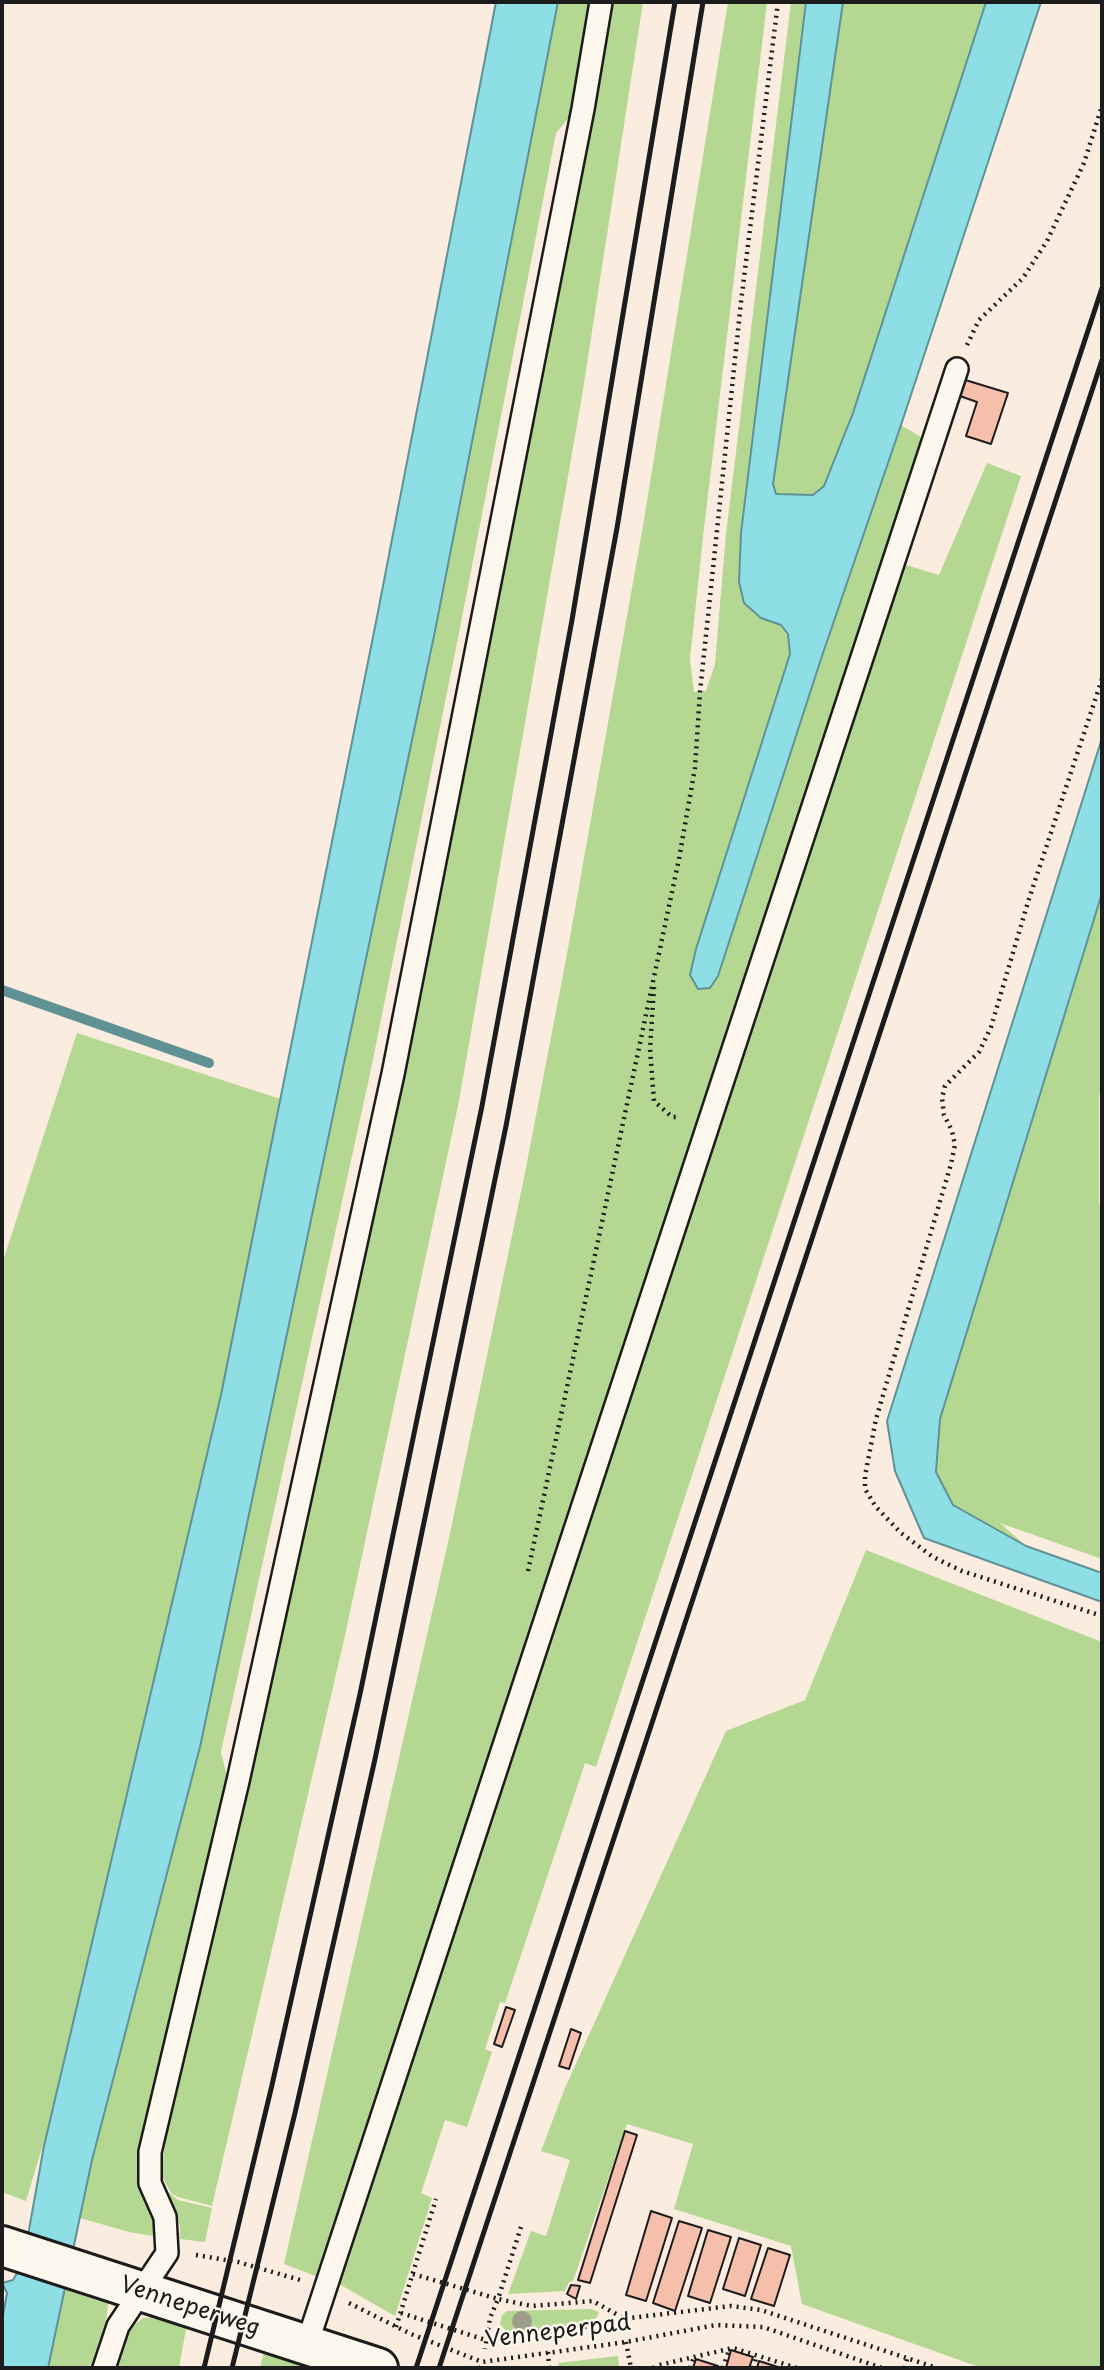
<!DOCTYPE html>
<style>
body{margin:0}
#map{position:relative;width:1104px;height:2370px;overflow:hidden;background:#faecdf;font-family:"Playpen Sans",sans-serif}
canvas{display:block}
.frame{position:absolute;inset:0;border:4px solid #1c1c1c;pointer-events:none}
</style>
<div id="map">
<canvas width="1104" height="2370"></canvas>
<div class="frame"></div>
</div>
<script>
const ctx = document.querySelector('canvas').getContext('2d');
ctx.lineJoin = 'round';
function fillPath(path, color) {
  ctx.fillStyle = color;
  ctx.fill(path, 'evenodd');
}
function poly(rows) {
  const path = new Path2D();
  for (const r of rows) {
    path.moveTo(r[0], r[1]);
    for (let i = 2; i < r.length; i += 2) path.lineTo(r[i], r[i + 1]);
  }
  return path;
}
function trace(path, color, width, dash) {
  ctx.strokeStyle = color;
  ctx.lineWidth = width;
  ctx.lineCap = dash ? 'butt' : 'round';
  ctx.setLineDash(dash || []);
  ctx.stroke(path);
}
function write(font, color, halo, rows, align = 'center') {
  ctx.font = font + ' "Playpen Sans",sans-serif';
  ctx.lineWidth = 5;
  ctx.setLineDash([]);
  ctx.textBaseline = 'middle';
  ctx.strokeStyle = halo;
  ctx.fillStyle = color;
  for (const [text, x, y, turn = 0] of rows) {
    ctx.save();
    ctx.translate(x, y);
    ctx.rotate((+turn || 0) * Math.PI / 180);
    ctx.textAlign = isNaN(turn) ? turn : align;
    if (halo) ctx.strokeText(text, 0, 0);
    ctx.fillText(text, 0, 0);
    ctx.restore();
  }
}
fillPath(poly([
 [558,2,591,2,572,114,556,133,458,638,370,1074,221,1752,228,1781,139,2155,140,2177,154,2219,153,2236,129,2232,80,2218,92,2160,200,1747,435,631],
 [609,2,643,2,582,396,459,1101,344,1640,212,2206,178,2197,171,2193,162,2176,164,2147,403,1084,540,389],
 [728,2,767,2,704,528,690,659,694,692,706,691,715,664,726,534,791,2,806,2,741,533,761,618,781,625,788,634,790,654,696,949,718,976,821,659,901,425,921,437,820,763,326,2268,318,2277,284,2264,449,1538,524,1178,567,954,643,526],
 [843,2,986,2,853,413,824,486,813,495,776,494,773,484],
 [987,463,1021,476,596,1767,585,1763,505,2003,500,2002,485,2049,492,2052,467,2127,445,2120,421,2193,432,2198,395,2316,339,2284,355,2239,371,2178,897,582,906,565,939,575],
 [1102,894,1102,1072,1099,1099,1099,1201,1102,1218,1102,1559,1000,1523,1026,1546,953,1505,936,1472,940,1419],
 [77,1033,299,1105,134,1844,26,2201,2,2192,2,1264],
 [866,1550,1102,1642,1102,2368,982,2368,802,2304,791,2246,674,2209,693,2144,627,2124,573,2281,569,2282,565,2291,508,2294,531,2231,546,2236,570,2160,541,2151,565,2088,726,1731,805,1700],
 [166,2190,178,2200,212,2208,205,2242,180,2239,180,2225],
 [65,2289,99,2301,101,2294,109,2295,106,2321,94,2368,48,2368],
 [591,2309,599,2312,595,2321,510,2335,500,2324,502,2315,507,2311],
 [165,2316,187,2323,179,2368,115,2368,127,2330,143,2318],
 [265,2348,324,2368,260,2368],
 [618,2356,619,2368,559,2368,558,2363]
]), '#b4d791');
const water = poly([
 [496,2,558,2,435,631,200,1747,92,2160,48,2368,2,2368,2,2321,7,2293,2,2283,13,2280,23,2263,44,2146,221,1395,376,622,496,2],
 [806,2,843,2,773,484,776,494,813,495,824,486,853,413,986,2,1041,2,901,425,821,659,718,976,710,988,698,989,690,975,696,949,790,654,788,634,781,625,761,618,744,603,739,582,741,533,806,2],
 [1102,738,1102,893,940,1419,936,1472,953,1505,1026,1546,1102,1573,1102,1602,924,1538,895,1471,887,1421,1102,738]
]);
fillPath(water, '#8ddfe5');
trace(water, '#609195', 2);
trace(poly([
 [2,990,209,1063]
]), '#609195', 10);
const building = poly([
 [962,379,1008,393,991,444,966,436,977,402,957,395,962,379],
 [506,2007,515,2010,502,2047,494,2044,506,2007],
 [571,2029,581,2033,569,2069,559,2066,571,2029],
 [625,2131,637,2135,590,2283,578,2280,625,2131],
 [651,2211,672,2218,646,2301,626,2295,651,2211],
 [679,2221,702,2228,675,2311,653,2303,679,2221],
 [708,2230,731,2237,710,2303,688,2296,708,2230],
 [739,2238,761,2245,745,2296,723,2289,739,2238],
 [768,2248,790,2255,774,2306,751,2299,768,2248],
 [571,2285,580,2286,576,2299,567,2294,571,2285],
 [731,2350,753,2357,749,2368,726,2368,731,2350],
 [696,2359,718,2366,717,2368,693,2368,696,2359],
 [759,2361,781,2368,757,2368,759,2361]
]);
fillPath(building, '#f6bfab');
trace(building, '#1c1c1c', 2);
const lane = poly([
 [307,2344,957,369],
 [104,2368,118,2326,167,2253,165,2217,150,2183,150,2152,238,1781,393,1074,583,109,601,2]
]);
const secondary = poly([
 [2,2246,378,2368]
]);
trace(lane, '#1c1c1c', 26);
trace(secondary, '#1c1c1c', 44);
trace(poly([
 [967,345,979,320,1023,278,1047,241,1084,163,1102,106],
 [1102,679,1028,902,991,1027,979,1052,945,1086,942,1098,944,1115,952,1131,955,1145,951,1164,876,1419,865,1476,865,1489,876,1507,901,1533,933,1557,962,1571,1102,1616],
 [654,987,650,1049,654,1101,672,1117,679,1117],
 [528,1571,679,859,695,768,700,692,741,302,778,2],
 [521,2227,498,2299,532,2306,593,2301,623,2318],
 [196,2255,238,2262,300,2280],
 [413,2274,498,2299,490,2318,485,2349],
 [349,2303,411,2334,482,2362,626,2342,716,2325,763,2327,882,2368],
 [401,2313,492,2342,549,2334,630,2318,731,2306,761,2310,937,2368],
 [396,2327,436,2199],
 [626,2342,631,2368],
 [548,2352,549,2368],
 [480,2368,481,2366],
 [654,2368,655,2366,733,2348,797,2368],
 [690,2368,694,2357],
 [723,2368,729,2350],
 [753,2368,757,2355],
 [905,2368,907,2359]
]), '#1c1c1c', 4.5, [2, 5]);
trace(lane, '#fbf7ec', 21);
trace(secondary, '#fbf7ec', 38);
trace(poly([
 [204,2368,272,2085,360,1694,482,1106,572,620,675,2],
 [232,2368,295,2113,375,1759,506,1126,617,528,703,2],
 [416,2368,1102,288],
 [439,2368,1102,360]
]), '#1c1c1c', 5);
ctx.fillStyle = '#9d9d8a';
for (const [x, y] of [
 [522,2321]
]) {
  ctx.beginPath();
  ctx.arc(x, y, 10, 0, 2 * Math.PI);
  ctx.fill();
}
write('23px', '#1c1c1c', '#fbf7ec', [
 ["Venneperweg",190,2307,18],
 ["Venneperpad",558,2332,-7]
]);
</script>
